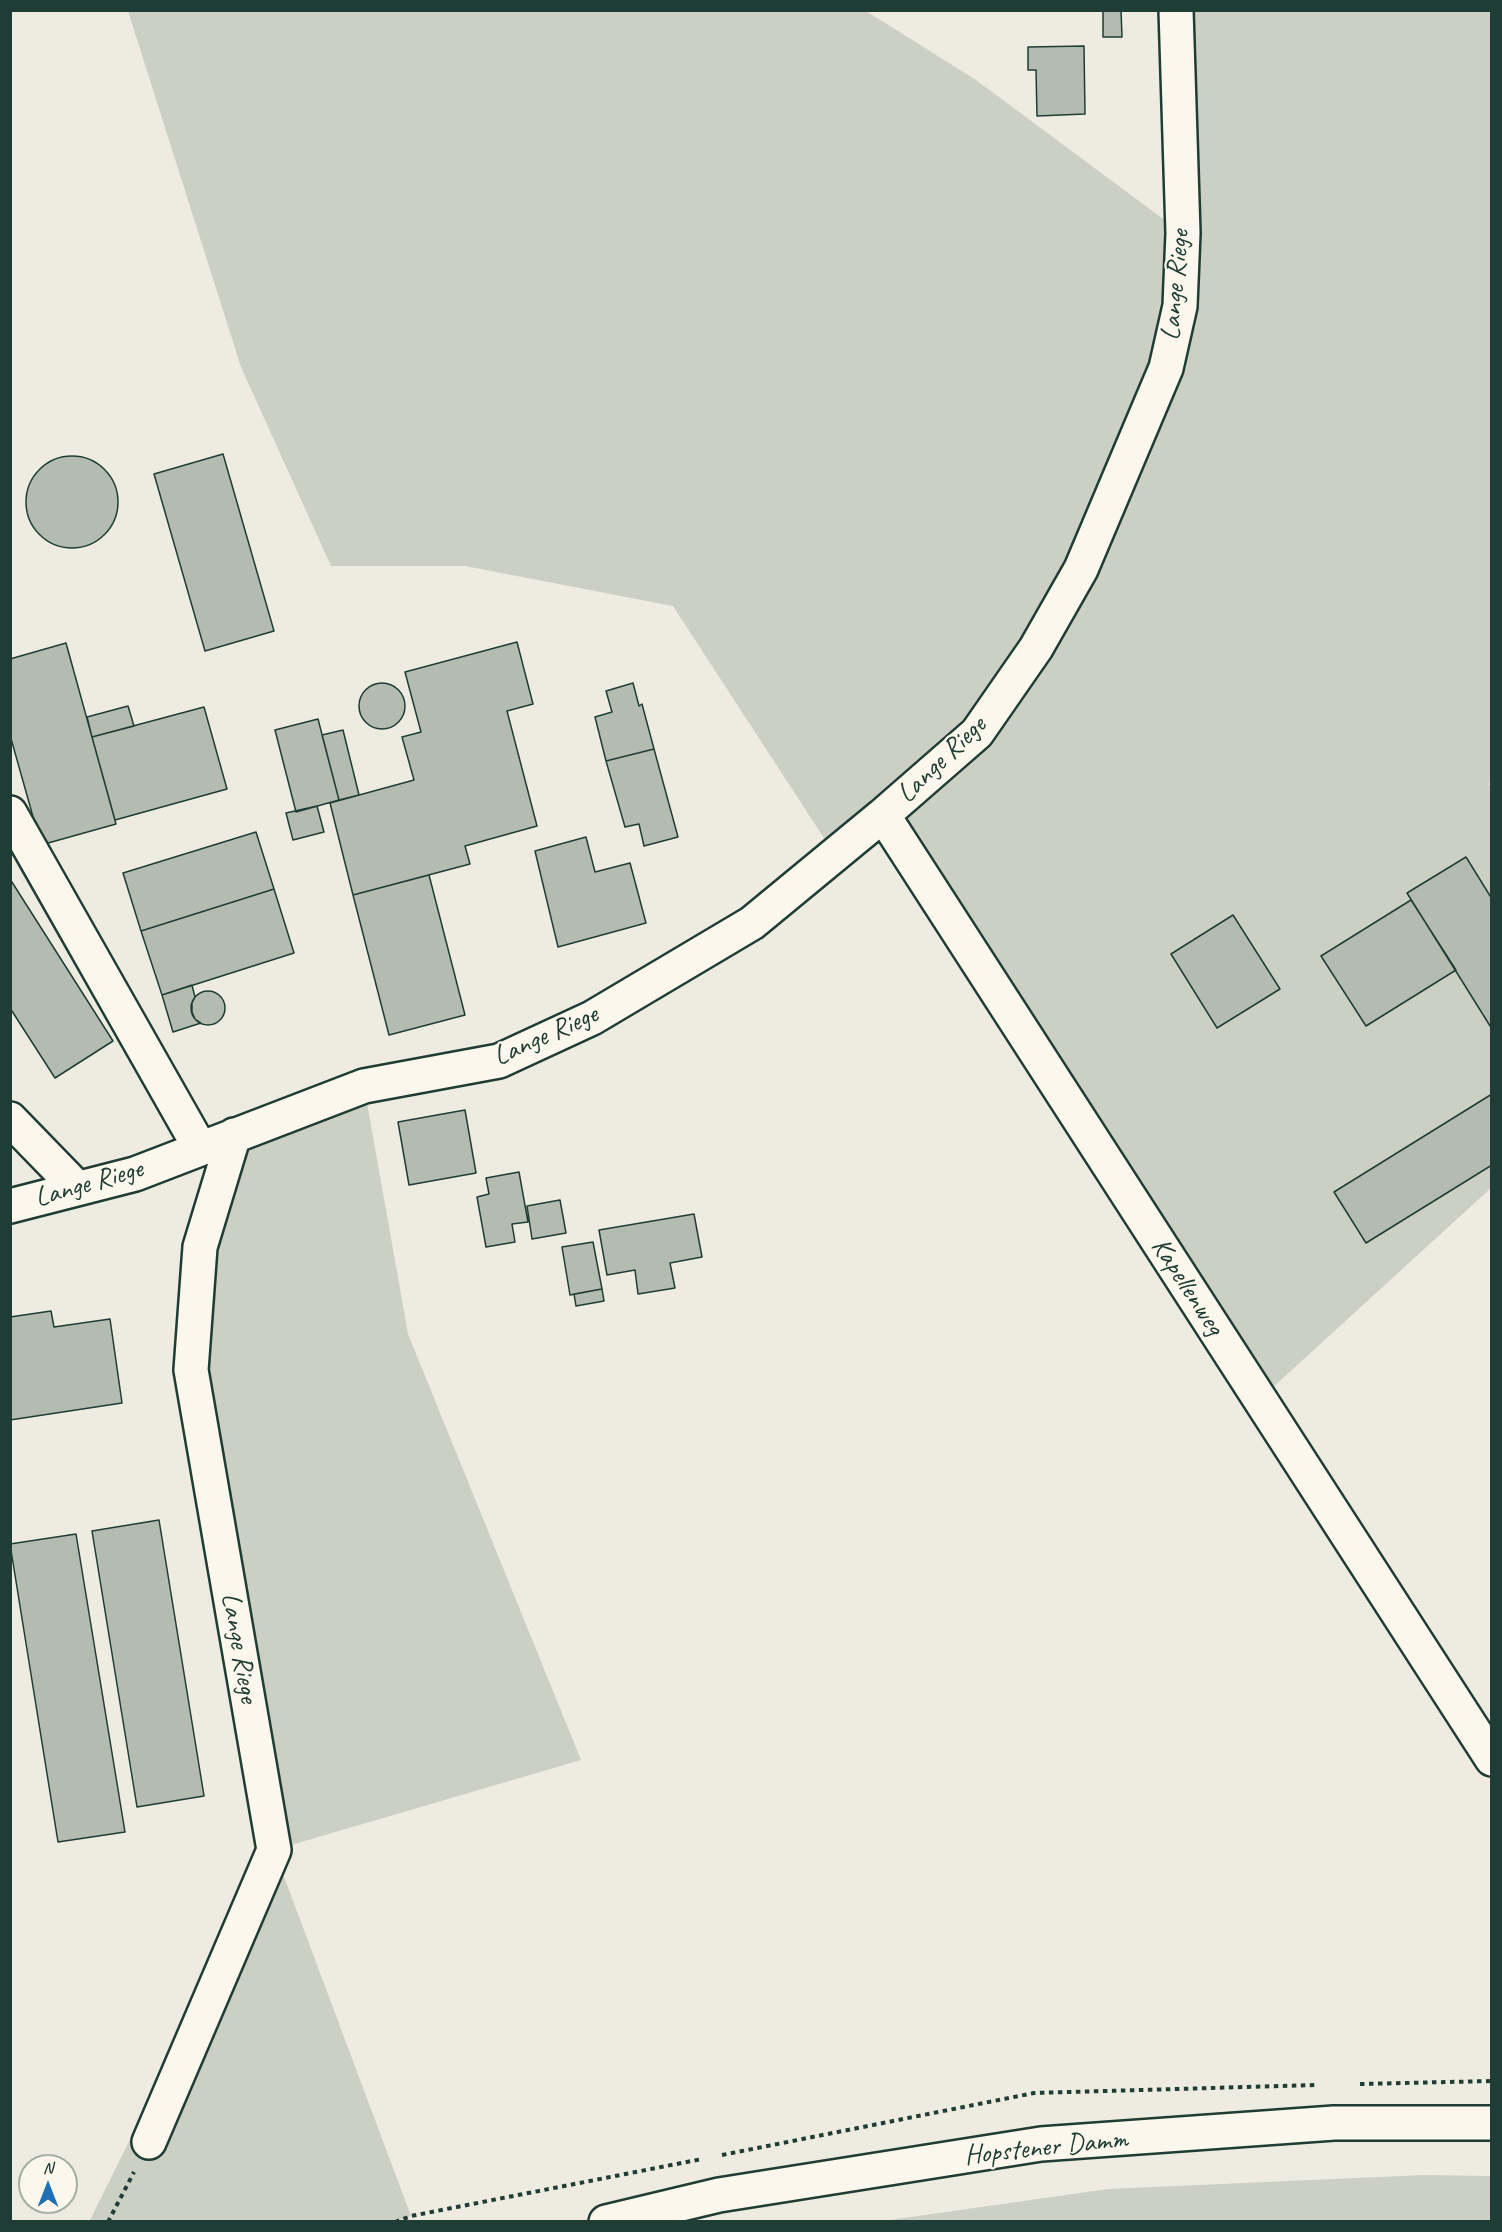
<!DOCTYPE html>
<style>
body{margin:0}
#map{position:relative;width:1502px;height:2232px;overflow:hidden;background:#eeece1;font-family:Caveat,sans-serif}
canvas{display:block}
.frame{position:absolute;inset:0;border:12px solid #1f3d34;pointer-events:none}
.north{position:absolute;left:18px;top:2154px;width:60px;height:60px;box-sizing:border-box;background:#fbf7ec;border:2px solid #a3ada2;border-radius:50%;rotate:0deg;font-size:16px;font-weight:700;line-height:24px;text-align:center;color:#1f3d34}
.north::after{content:'';display:block;margin:auto;width:21px;height:27px;background:#1f6fb2;clip-path:polygon(50% 0,100% 100%,50% 72%,0 100%)}
</style>
<div id="map">
<canvas width="1502" height="2232"></canvas>
<div class="frame"></div>
<div class="north">N</div>
</div>
<script>
const ctx = document.querySelector('canvas').getContext('2d');
ctx.lineJoin = 'round';
function fillPath(path, color) {
  ctx.fillStyle = color;
  ctx.fill(path, 'evenodd');
}
function poly(rows) {
  const path = new Path2D();
  for (const r of rows) {
    if (r.length === 3) {
      path.moveTo(r[0] + r[2], r[1]);
      path.arc(r[0], r[1], r[2], 0, 2 * Math.PI);
      continue;
    }
    path.moveTo(r[0], r[1]);
    for (let i = 2; i < r.length; i += 2) path.lineTo(r[i], r[i + 1]);
  }
  return path;
}
function trace(path, color, width, dash) {
  ctx.strokeStyle = color;
  ctx.lineWidth = width;
  ctx.lineCap = dash ? 'butt' : 'round';
  ctx.setLineDash(dash || []);
  ctx.stroke(path);
}
function write(font, color, halo, rows, align = 'center') {
  ctx.font = font + ' Caveat,sans-serif';
  ctx.lineWidth = 4.5;
  ctx.setLineDash([]);
  ctx.textBaseline = 'middle';
  ctx.strokeStyle = halo;
  ctx.fillStyle = color;
  for (const [text, x, y, turn = 0] of rows) {
    ctx.save();
    ctx.translate(x, y);
    ctx.rotate((+turn || 0) * Math.PI / 180);
    ctx.textAlign = isNaN(turn) ? turn : align;
    if (halo) ctx.strokeText(text, 0, 0);
    ctx.fillText(text, 0, 0);
    ctx.restore();
  }
}
fillPath(poly([
 [128,11,866,11,976,80,1182,233,1176,11,1491,11,1492,782,1488,784,1492,787,1491,1188,1259,1400,884,815,835,855,673,606,465,566,331,566,241,367],
 [364,1086,408,1334,581,1760,274,1850,411,2216,393,2222,89,2222,274,1850,191,1370,234,1135],
 [1424,2175,1491,2176,1491,2221,883,2221,1108,2189]
]), '#cbcfc4');
const building = poly([
 [1103,10,1121,10,1122,37,1103,37,1103,10],
 [1084,46,1085,114,1037,116,1036,70,1028,70,1028,47,1084,46],
 [223,454,274,631,205,651,154,474,223,454],
 [72,502,46],
 [517,642,533,704,507,711,537,826,465,846,470,864,353,895,330,803,414,780,402,737,421,732,405,672,517,642],
 [66,643,116,824,41,845,10,735,10,659,66,643],
 [382,706,23],
 [633,683,639,706,642,704,654,749,606,761,595,717,612,712,606,691,633,683],
 [128,706,134,726,92,737,87,717,128,706],
 [204,707,227,789,115,820,92,737,204,707],
 [318,719,339,800,296,812,275,730,318,719],
 [343,730,359,795,339,800,322,735,343,730],
 [654,749,678,837,644,846,639,824,625,827,606,761,654,749],
 [317,806,324,832,293,840,286,813,317,806],
 [256,832,274,889,141,931,123,873,256,832],
 [586,837,595,872,630,863,646,923,558,947,535,851,586,837],
 [1466,857,1492,899,1492,1029,1407,893,1466,857],
 [429,875,465,1015,389,1035,353,895,429,875],
 [10,879,113,1041,55,1078,10,1008,10,879],
 [274,889,294,953,162,995,141,931,274,889],
 [1411,900,1456,970,1366,1026,1321,956,1411,900],
 [1233,915,1280,989,1217,1028,1171,954,1233,915],
 [192,985,195,997,192,1003,192,1012,195,1019,201,1023,173,1032,162,995,192,985],
 [208,1008,17],
 [1492,1094,1492,1165,1366,1243,1334,1192,1492,1094],
 [465,1110,476,1173,409,1185,398,1122,465,1110],
 [519,1172,528,1222,512,1224,515,1242,486,1247,477,1197,489,1194,486,1178,519,1172],
 [560,1200,566,1233,532,1239,527,1206,560,1200],
 [694,1214,702,1257,670,1263,675,1288,638,1294,635,1270,607,1275,599,1230,694,1214],
 [593,1242,602,1289,570,1295,562,1247,593,1242],
 [602,1289,604,1301,576,1306,574,1294,602,1289],
 [51,1311,54,1327,110,1319,122,1403,10,1420,10,1317,51,1311],
 [159,1520,204,1796,137,1807,92,1531,159,1520],
 [76,1534,125,1832,58,1842,10,1544,76,1534]
]);
fillPath(building, '#b4bbb0');
trace(building, '#1f3d34', 1.5);
const minor = poly([
 [10,813,200,1148],
 [883,815,1492,1759],
 [10,1119,77,1188],
 [10,1206,135,1174,364,1086,499,1061,592,1018,752,923,883,815,977,733,1036,648,1081,569,1166,368,1180,306,1183,233,1176,10],
 [149,2142,274,1850,191,1370,200,1247,234,1135]
]);
const major = poly([
 [606,2222,719,2195,1041,2144,1334,2123,1492,2123]
]);
trace(minor, '#1f3d34', 38);
trace(major, '#1f3d34', 38);
trace(poly([
 [1360,2084,1492,2081],
 [722,2155,1034,2093,1317,2085],
 [108,2222,134,2172],
 [395,2222,411,2216,702,2159]
]), '#1f3d34', 4, [4.5, 4.5]);
trace(minor, '#fbf7ec', 33);
trace(major, '#fbf7ec', 33);
write('28px', '#1f3d34', '#fbf7ec', [
 ["Lange Riege",1176,285,-85],
 ["Lange Riege",942,760,-44],
 ["Lange Riege",546,1036,-24],
 ["Lange Riege",89,1184,-16],
 ["Kapellenweg",1187,1287,57],
 ["Lange Riege",239,1648,80],
 ["Hopstener Damm",1046,2148,-6]
]);
</script>
